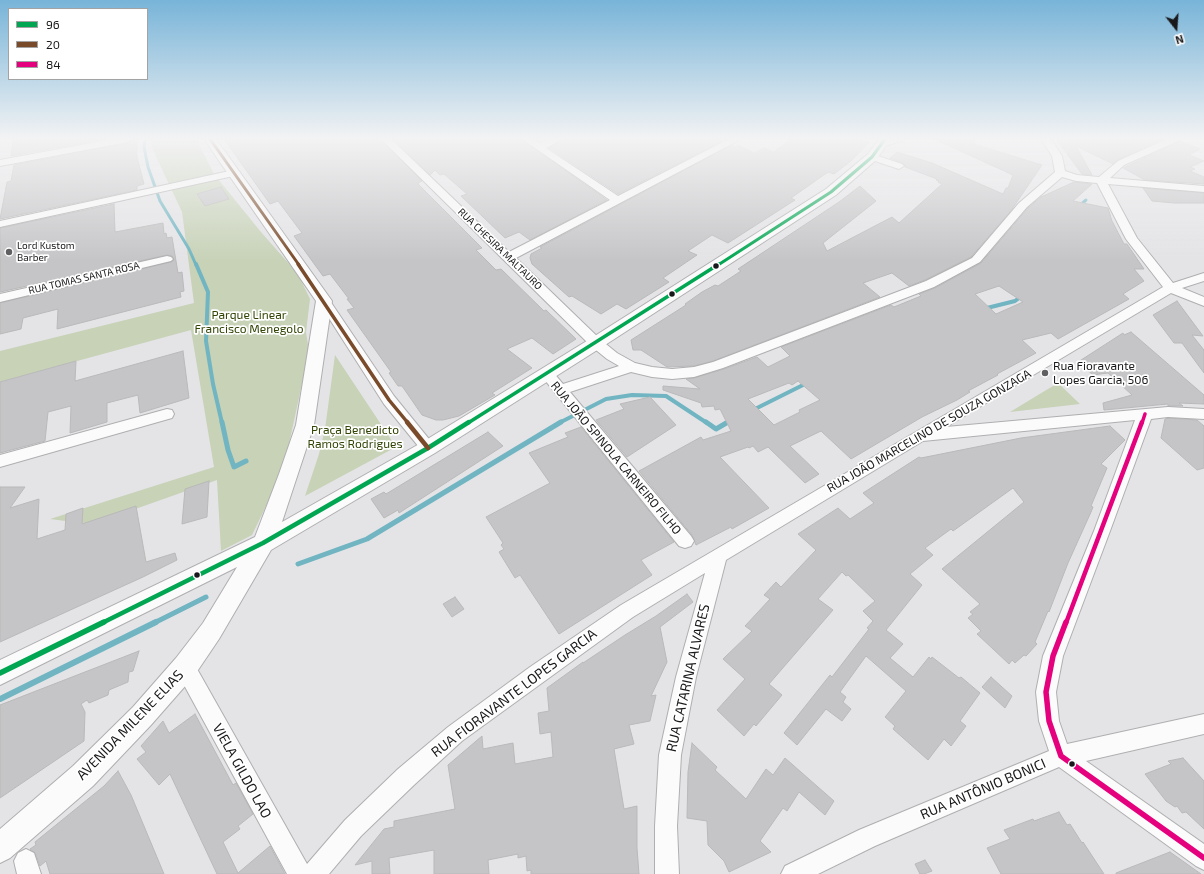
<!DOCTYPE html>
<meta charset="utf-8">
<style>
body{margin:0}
#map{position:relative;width:1204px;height:874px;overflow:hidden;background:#e4e4e7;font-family:"Exo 2",sans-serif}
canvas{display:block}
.legend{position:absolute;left:8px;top:8px;width:140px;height:72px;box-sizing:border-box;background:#fff;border:1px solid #a3a3a4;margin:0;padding:5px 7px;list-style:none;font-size:12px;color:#19191b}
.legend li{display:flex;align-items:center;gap:8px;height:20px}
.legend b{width:20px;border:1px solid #a3a3a4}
.north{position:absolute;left:1156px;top:8px;width:40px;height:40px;-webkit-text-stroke:3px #fff;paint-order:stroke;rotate:163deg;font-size:11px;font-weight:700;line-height:16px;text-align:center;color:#19191b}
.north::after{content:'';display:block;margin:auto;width:14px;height:18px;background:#19191b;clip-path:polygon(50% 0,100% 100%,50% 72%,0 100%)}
</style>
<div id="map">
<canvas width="1204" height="874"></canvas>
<ul class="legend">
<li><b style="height:5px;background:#00a651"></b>96</li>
<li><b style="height:5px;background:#7a4b2a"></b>20</li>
<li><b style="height:5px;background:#e5007d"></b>84</li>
</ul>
<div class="north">N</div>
</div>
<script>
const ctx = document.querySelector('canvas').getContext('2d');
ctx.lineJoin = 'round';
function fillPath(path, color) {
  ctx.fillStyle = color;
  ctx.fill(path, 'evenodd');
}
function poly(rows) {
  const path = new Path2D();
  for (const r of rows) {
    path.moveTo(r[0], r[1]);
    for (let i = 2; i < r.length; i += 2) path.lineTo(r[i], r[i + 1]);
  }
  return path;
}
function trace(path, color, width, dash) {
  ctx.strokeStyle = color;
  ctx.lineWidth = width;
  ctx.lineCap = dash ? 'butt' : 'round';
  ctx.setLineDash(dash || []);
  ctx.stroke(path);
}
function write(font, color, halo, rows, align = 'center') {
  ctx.font = font + ' "Exo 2",sans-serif';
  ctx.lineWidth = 3.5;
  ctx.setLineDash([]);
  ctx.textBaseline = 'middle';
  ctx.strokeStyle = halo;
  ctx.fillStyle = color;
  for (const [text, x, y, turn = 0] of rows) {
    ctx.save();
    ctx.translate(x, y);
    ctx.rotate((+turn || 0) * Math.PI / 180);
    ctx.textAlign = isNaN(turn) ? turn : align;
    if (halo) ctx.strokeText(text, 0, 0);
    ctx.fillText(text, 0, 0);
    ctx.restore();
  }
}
fillPath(poly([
 [151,139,199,139,199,144,214,174,261,232,298,274,310,299,306,332,309,351,286,458,270,498,252,535,221,551,217,480,96,523,81,523,50,519,214,467,191,330,0,382,0,351,194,303,182,212,152,148],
 [335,355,396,447,305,496,319,454,325,429],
 [1058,383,1080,404,1010,412,1038,395]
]), '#c7d2b7');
trace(poly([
 [145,139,144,147,148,167,160,201,189,249,196,265],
 [1078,207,1086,200]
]), '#70b5c1', 3);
trace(poly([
 [196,264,208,292,206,341,213,384,222,423],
 [983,309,1015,301,1023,295],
 [753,410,807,383],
 [559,423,606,399,632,395,666,396,707,423],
 [726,423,732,420]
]), '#70b5c1', 4);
trace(poly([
 [222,422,228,450,234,467,246,461],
 [706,422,716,429,728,422],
 [298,564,367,539,561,422],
 [154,623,206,597]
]), '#70b5c1', 5);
trace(poly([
 [0,699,156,622]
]), '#70b5c1', 6);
const building = poly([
 [21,139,105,139,11,156,13,140,21,139],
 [134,139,137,139,137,157,144,184,137,186,137,190,0,219,7,182,11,181,14,165,128,143,134,139],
 [224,139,380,139,422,181,418,183,419,185,482,248,476,250,496,270,501,269,544,311,546,310,576,339,553,354,532,338,507,349,532,368,492,393,495,395,459,416,443,420,436,420,422,415,402,386,398,386,389,373,391,372,347,310,354,308,347,299,349,299,330,274,323,276,294,236,302,233,278,201,270,204,224,139],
 [393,139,521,139,607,200,530,240,519,232,505,238,461,196,467,194,444,174,440,175,435,170,430,175,393,139],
 [564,139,718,139,722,141,618,194,549,148,564,139],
 [791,139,856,139,869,142,851,161,834,174,828,172,791,198,795,200,728,243,712,235,688,251,697,255,663,278,669,282,626,309,617,304,601,314,572,296,569,297,532,264,530,258,531,254,542,248,540,247,732,145,735,147,738,145,754,153,764,148,774,152,791,139],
 [934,139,975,139,974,144,1042,165,1010,212,971,257,925,280,909,286,892,273,863,283,880,297,713,361,694,366,667,367,641,350,633,350,631,340,686,305,685,304,702,292,715,285,718,286,741,271,738,269,839,202,860,186,876,201,823,243,827,251,892,217,899,223,942,184,938,182,939,181,936,180,937,179,905,167,905,165,902,163,890,158,897,152,932,163,1003,194,1006,188,1008,188,1013,175,934,139],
 [1056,139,1163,139,1117,160,1113,164,1076,146,1092,175,1082,174,1056,139],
 [1180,141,1200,149,1189,155,1204,161,1190,167,1195,169,1190,171,1204,177,1204,184,1145,180,1123,168,1180,141],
 [1074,182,1092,184,1073,201,1108,208,1112,221,1124,244,1127,244,1144,269,1134,269,1144,281,1123,294,1129,299,1058,339,1051,333,1022,340,1036,353,997,374,998,375,968,391,970,392,957,400,922,417,851,459,821,431,790,446,819,474,805,483,768,447,758,452,753,446,749,448,748,447,720,457,769,508,732,529,731,527,696,545,692,535,639,471,701,437,703,440,731,431,720,409,715,410,714,406,702,407,701,403,663,390,663,386,700,389,686,379,694,378,724,369,757,357,768,367,790,356,781,347,891,305,894,307,921,296,919,294,935,288,981,263,1028,208,1041,197,1074,182],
 [999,286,1023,302,996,314,975,294,999,286],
 [798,381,820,400,799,410,800,412,774,425,748,399,789,383,792,385,798,381],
 [221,187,229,199,205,206,197,194,221,187],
 [1143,188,1204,193,1204,203,1174,203,1152,201,1143,188],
 [114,204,115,232,163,223,164,234,166,233,167,238,172,237,178,273,182,272,184,291,180,292,181,297,57,329,58,309,23,318,21,329,0,334,0,303,171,262,174,260,172,256,167,255,0,292,0,228,114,204],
 [1177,301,1203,336,1192,335,1204,350,1204,373,1182,343,1174,343,1153,315,1177,301],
 [1131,332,1204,395,1204,404,1179,403,1183,406,1168,406,1168,404,1104,410,1103,403,1132,395,1108,373,1093,375,1078,362,1123,333,1124,335,1131,332],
 [183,351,189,398,140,413,138,395,107,403,107,422,70,433,71,406,48,412,45,441,0,453,0,382,76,361,75,381,183,351],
 [650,397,676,425,627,457,596,420,624,409,620,404,650,397],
 [1168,418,1197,420,1204,426,1204,468,1197,470,1161,438,1165,419,1168,418],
 [1110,426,1125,440,1101,464,1107,468,1091,506,1093,507,1091,512,1068,563,1049,612,1048,611,1035,642,1037,644,1026,656,1024,655,1015,663,1012,660,1009,664,977,634,981,631,968,618,973,614,970,612,980,604,942,569,1024,502,1013,488,953,531,951,529,925,548,933,555,910,574,922,585,886,630,903,644,890,658,913,677,929,657,931,659,932,657,959,678,961,677,980,693,960,721,966,726,951,746,944,739,928,760,893,729,895,726,885,717,906,691,866,656,840,692,846,697,843,702,851,709,842,721,826,709,797,745,784,733,830,675,832,677,869,629,867,628,873,621,863,611,875,601,848,575,846,576,842,572,818,599,833,610,769,684,782,695,756,726,754,724,744,736,717,710,745,679,723,659,752,631,745,626,770,599,764,595,776,582,781,587,816,550,798,534,838,508,850,519,874,503,863,493,919,457,921,458,1021,438,1110,426],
 [581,427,674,542,641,560,652,575,559,634,520,575,515,578,499,552,504,549,501,545,503,543,486,517,550,483,529,453,568,437,565,433,581,427],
 [488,432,503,446,399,513,398,510,384,518,371,499,384,492,386,494,488,432],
 [209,481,207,517,182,524,185,489,209,481],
 [0,487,25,487,10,508,39,499,37,539,65,530,66,514,83,508,82,524,136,506,146,562,175,553,177,560,143,577,0,642,0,487],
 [687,594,693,602,660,627,667,662,651,696,656,695,650,721,629,725,634,744,614,749,624,809,637,806,637,848,639,874,531,874,531,870,527,871,526,856,518,858,518,854,488,860,489,874,434,874,434,850,389,858,390,874,372,874,372,861,355,865,384,829,394,827,394,821,455,809,448,765,482,736,483,749,513,743,515,764,553,757,551,732,540,734,538,713,549,711,547,688,583,662,583,663,625,635,656,616,687,594],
 [455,597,464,609,452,617,443,604,455,597],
 [139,651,133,671,129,672,128,682,109,690,108,695,89,703,87,700,81,704,85,712,84,741,0,798,0,705,139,651],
 [991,677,1012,696,1005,708,982,687,991,677],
 [195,714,233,785,236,783,253,814,238,826,240,829,223,842,238,873,270,846,285,874,217,874,170,774,159,785,137,759,146,752,141,746,163,721,169,733,195,714],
 [692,743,717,767,715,770,746,799,766,769,773,775,785,758,834,801,825,815,799,792,787,811,783,808,760,841,771,852,729,872,724,861,708,845,707,821,687,818,688,772,692,743],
 [1183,758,1204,781,1204,829,1186,812,1182,813,1177,806,1175,807,1166,801,1145,774,1171,764,1168,761,1183,758],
 [118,771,131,795,164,874,50,874,46,861,40,866,35,853,30,849,36,845,35,842,104,786,118,771],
 [1059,812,1067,825,1070,824,1082,843,1083,842,1104,874,1001,874,987,848,1010,839,1004,830,1033,819,1034,821,1059,812],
 [1170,852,1201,874,1116,874,1116,873,1170,852],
 [925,860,932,871,924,874,920,874,915,864,925,860]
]);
fillPath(building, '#c5c5c7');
trace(building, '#b9b9ba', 1);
const minor = poly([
 [113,139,133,139,128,142,0,166,0,160,113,139],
 [381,139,391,139,509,252,610,200,522,139,533,139,540,143,550,139,563,139,546,148,618,196,729,139,741,139,516,258,601,340,617,353,635,363,652,367,672,369,694,367,713,362,926,281,972,258,1019,203,1055,172,1052,156,1041,139,1051,139,1062,156,1065,171,1077,175,1099,177,1118,161,1167,139,1180,139,1178,141,1124,165,1110,178,1204,186,1204,192,1108,184,1137,238,1173,283,1204,273,1204,281,1182,288,1204,297,1204,306,1171,293,946,427,1168,407,1204,409,1204,419,1168,417,1151,419,1110,531,1063,656,1056,692,1059,721,1067,744,1204,714,1204,734,1086,761,1204,844,1204,870,1196,866,1059,767,875,846,818,874,781,874,785,866,859,830,1049,751,1039,721,1036,692,1043,656,1094,531,1135,420,923,441,726,560,696,677,681,755,677,826,679,874,655,874,655,826,659,755,676,677,705,573,633,617,462,741,414,785,361,836,329,874,287,874,178,674,175,667,178,660,185,657,192,660,307,864,345,820,398,769,448,727,530,667,621,605,1163,287,1126,239,1097,183,1076,181,1062,177,1027,207,980,262,934,287,723,368,694,377,672,379,652,377,631,372,570,392,691,536,694,541,691,546,685,548,679,546,540,374,542,371,547,369,552,371,563,384,619,366,607,359,591,346,381,139],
 [889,139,904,139,902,141,881,147,876,144,878,142,889,139],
 [872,154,902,164,904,166,899,169,869,159,867,157,872,154],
 [234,170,239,173,238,175,0,227,0,221,234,170],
 [167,256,171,257,173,259,171,261,0,302,0,294,167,256],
 [324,297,328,298,394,396,433,444,436,448,433,452,428,454,423,452,384,404,318,301,320,298,324,297],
 [167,409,172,410,174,414,172,418,0,467,0,455,167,409],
 [26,849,34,853,41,874,17,874,14,861,18,853,26,849]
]);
const major = poly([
 [204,139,216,139,332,301,314,425,282,522,421,443,590,339,826,189,868,154,879,139,891,139,876,160,836,195,602,347,435,453,271,550,219,639,194,676,151,725,93,786,10,858,0,863,0,829,73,766,133,707,176,658,203,623,237,567,0,685,0,660,255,537,279,474,296,425,316,301,204,139]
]);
trace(minor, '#afafb1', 2);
trace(major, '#afafb1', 2);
fillPath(minor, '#fbfbfb');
fillPath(major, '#fbfbfb');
trace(poly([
 [718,265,831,192,872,157,885,139]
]), '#00a651', 3);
trace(poly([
 [468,423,719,264]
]), '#00a651', 3.5);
trace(poly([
 [102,623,263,543,428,448,469,422]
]), '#00a651', 4.5);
trace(poly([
 [0,673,104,622]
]), '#00a651', 5.5);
trace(poly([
 [210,139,299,265]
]), '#7a4b2a', 3);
trace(poly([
 [298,264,389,400,408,423]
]), '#7a4b2a', 3.5);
trace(poly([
 [407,422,428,448]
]), '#7a4b2a', 4.5);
trace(poly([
 [1142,423,1145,414]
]), '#e5007d', 3.5);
trace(poly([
 [1066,623,1142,422]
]), '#e5007d', 4.5);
trace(poly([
 [1066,622,1053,656,1046,692,1049,721,1061,756,1204,858]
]), '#e5007d', 5.5);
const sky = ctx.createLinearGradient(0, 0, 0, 261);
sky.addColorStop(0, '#78b4d8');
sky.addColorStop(0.53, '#f3f3f4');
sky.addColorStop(1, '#f3f3f400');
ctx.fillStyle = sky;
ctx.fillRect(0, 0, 1204, 261);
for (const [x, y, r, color] of [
 [9,252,4,"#606062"],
 [716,266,3.5,"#19191b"],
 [672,294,3.5,"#19191b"],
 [1045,373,4,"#606062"],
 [197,575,3.5,"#19191b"],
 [1072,764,3.5,"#19191b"]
]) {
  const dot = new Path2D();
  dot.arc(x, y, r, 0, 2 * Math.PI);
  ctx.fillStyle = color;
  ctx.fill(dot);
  trace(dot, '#fff', 1.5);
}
write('10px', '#19191b', '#fff', [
 ["Lord Kustom",17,246],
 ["Barber",17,258]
], 'left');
write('10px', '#19191b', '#fff', [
 ["RUA CHESIRA MALTAURO",500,249,44],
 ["RUA TOMAS SANTA ROSA",84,278,-13]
]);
write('12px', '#314404', '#fff', [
 ["Parque Linear",249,315],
 ["Francisco Menegolo",249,329],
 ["Praça Benedicto",355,430],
 ["Ramos Rodrigues",355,444]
]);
write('12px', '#19191b', '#fff', [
 ["Rua Fioravante",1053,366],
 ["Lopes Garcia, 506",1053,380]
], 'left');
write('12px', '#19191b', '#fff', [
 ["RUA JOÃO MARCELINO DE SOUZA GONZAGA",929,431,-30],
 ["RUA JOÃO SPINOLA CARNEIRO FILHO",616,458,50]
]);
write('14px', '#19191b', '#fff', [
 ["RUA CATARINA ALVARES",688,678,-77],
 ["RUA FIORAVANTE LOPES GARCIA",514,693,-37],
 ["AVENIDA MILENE ELIAS",130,725,-46],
 ["VIELA GILDO LAO",242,771,61],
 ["RUA ANTÔNIO BONICI",983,789,-23]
]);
</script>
